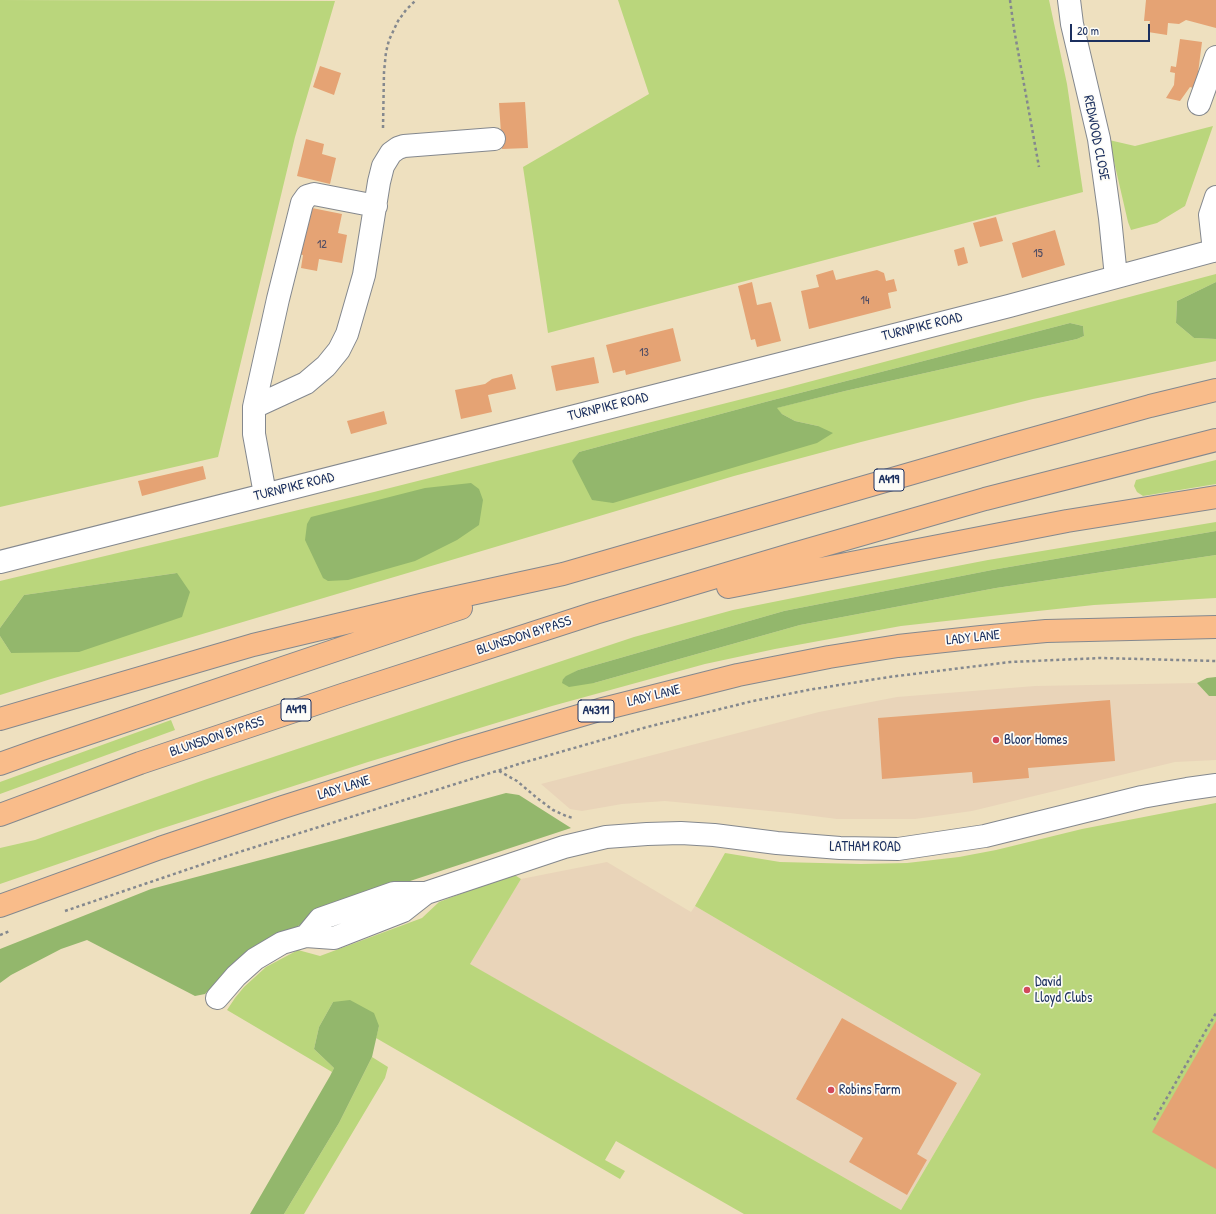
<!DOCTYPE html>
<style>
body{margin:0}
#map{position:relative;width:1216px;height:1214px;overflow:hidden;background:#eee0bf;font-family:"Patrick Hand",sans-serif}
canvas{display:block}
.scale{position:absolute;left:1070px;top:24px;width:80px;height:18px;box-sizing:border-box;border:2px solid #1b2f5e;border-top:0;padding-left:5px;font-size:12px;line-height:14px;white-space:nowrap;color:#1b2f5e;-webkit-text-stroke:3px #fdfcf7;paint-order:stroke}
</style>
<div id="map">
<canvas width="1216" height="1214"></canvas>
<div class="scale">20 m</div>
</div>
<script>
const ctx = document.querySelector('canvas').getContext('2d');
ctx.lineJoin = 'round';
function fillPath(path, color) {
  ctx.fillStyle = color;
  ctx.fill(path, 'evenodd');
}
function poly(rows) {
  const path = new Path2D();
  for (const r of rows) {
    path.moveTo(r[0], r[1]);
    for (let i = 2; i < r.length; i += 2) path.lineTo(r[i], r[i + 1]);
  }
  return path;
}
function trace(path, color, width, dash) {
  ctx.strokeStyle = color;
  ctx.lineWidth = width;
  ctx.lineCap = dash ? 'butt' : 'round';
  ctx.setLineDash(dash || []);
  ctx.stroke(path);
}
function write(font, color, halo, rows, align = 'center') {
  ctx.font = font + ' "Patrick Hand",sans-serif';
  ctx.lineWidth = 3.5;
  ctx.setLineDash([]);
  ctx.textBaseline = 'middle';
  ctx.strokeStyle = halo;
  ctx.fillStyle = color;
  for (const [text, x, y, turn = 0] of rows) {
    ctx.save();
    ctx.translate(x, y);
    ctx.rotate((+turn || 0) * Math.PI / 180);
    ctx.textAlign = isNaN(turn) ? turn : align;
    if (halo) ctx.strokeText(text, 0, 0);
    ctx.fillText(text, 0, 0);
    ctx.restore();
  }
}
fillPath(poly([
 [1197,683,1209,696,1216,696,1216,760,1175,762,972,811,915,819,837,819,790,813,665,801,622,804,582,811,570,809,541,784,819,712,897,697,1035,686],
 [607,862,691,912,695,906,981,1074,901,1210,469,964,521,879]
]), '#e9d4b9');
fillPath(poly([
 [0,0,335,1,295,137,218,457,0,507],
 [618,0,1049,0,1067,84,1083,192,548,333,523,167,649,94],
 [1213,126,1185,206,1157,223,1131,230,1128,222,1109,140,1135,146],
 [1216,274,1216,282,1177,301,1176,323,1194,338,1216,339,1216,361,1033,399,861,442,734,476,51,679,0,695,0,636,11,653,177,573,24,595,0,628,0,581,374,492,782,389],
 [1070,323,1083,326,1084,336,1077,339,845,391,776,408,782,414,795,421,818,426,572,462,579,452,769,401],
 [1216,460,1216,484,1143,496,1137,492,1134,486,1136,480],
 [1216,522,1216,531,992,570,784,611,578,670,563,679,594,683,800,625,996,588,1216,555,1216,598,1094,605,991,616,901,626,775,649,705,664,552,706,368,762,154,831,0,884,0,848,35,840,207,779,634,637,733,610,828,591,988,560],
 [171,720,175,730,0,794,0,782],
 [1216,803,1216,1214,744,1214,616,1141,605,1160,625,1171,620,1179,376,1038,379,1026,333,1002,319,1027,314,1049,334,1068,332,1072,227,1010,235,998,244,987,266,967,298,950,320,956,422,918,439,902,513,874,521,879,470,964,901,1210,981,1074,695,906,725,853,780,862,861,864,907,863,959,857,996,850,1082,829],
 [372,1057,388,1067,385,1078,304,1214,284,1214,339,1123]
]), '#bad67c');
fillPath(poly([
 [1216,282,1216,339,1194,338,1176,323,1177,301],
 [1070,323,1083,326,1084,336,1077,339,845,391,777,408,782,414,795,421,818,426,833,433,817,443,613,503,592,500,572,461,579,452,769,401],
 [471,483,479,489,483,500,479,525,457,540,415,561,348,580,328,581,323,578,305,540,307,524,311,517,425,488],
 [1216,531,1216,555,996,588,800,625,594,683,569,687,562,683,563,679,566,676,578,670,784,611,992,570],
 [177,573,190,592,182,617,79,652,11,653,0,636,0,628,24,595],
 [1216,677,1216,696,1209,696,1197,683,1207,678],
 [506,793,519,795,571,828,319,911,294,929,248,952,205,994,195,996,87,940,61,949,11,975,0,983,0,949,151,889,336,840],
 [350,1000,374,1013,379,1026,372,1057,339,1123,284,1214,250,1214,330,1076,334,1068,314,1049,319,1027,333,1002]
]), '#93b76c');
fillPath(poly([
 [1146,0,1216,0,1216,28,1186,20,1179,24,1168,23,1167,35,1148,32,1150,21,1144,21],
 [1180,39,1202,42,1197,81,1193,88,1190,87,1180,101,1166,98,1174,85,1175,73,1170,72,1171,66,1176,67],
 [320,66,341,73,334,95,313,87],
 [525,102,528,148,502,149,499,103],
 [306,139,324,144,322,154,336,158,330,184,297,176],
 [307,207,342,214,338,233,347,235,342,263,319,259,317,271,301,268,303,255,297,254],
 [996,217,1003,241,980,247,973,223],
 [1055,230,1065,265,1022,278,1012,243],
 [964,247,968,263,958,266,954,250],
 [833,270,836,280,877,270,884,273,886,281,894,279,897,291,888,293,891,308,809,329,801,291,819,287,816,275],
 [752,282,757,305,771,302,781,341,757,347,755,339,751,340,738,286],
 [673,328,681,361,626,375,625,370,613,373,606,345],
 [594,357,599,383,556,391,551,366],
 [512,374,516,389,488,395,492,412,461,419,455,390,485,384,492,379],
 [384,411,387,424,351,434,347,421],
 [203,466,206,479,142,496,138,481],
 [1110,700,1115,761,1028,768,1029,778,973,783,972,772,882,779,878,718],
 [842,1018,957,1083,917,1154,927,1160,907,1195,849,1162,863,1138,796,1099],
 [1216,1021,1216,1169,1152,1132]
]), '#e5a374');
const minor = poly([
 [1069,0,1072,24,1099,139,1110,218,1116,277],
 [1199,104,1216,57],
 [1214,251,1210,215,1216,197],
 [254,407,306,383,326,366,339,350,347,334,364,275,379,182,383,166,391,153,398,148,404,146,494,139],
 [265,494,254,434,254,407,278,299,302,203,307,196,314,194,376,206],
 [0,562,1009,306,1216,250],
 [306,936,320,919,394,893,426,893],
 [217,998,236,976,255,959,282,943,306,936,334,938,403,911,426,893,564,847,606,837,647,834,681,833,714,835,777,843,840,848,898,849,985,836,1142,797,1187,789,1216,785]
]);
const major = poly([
 [0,906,160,848,283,807,460,751,599,710,738,675,829,657,898,646,981,637,1046,631,1216,627]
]);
const highway = poly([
 [728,587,1067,521,1216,497],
 [0,719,253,645,425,604,563,574,1003,447,1150,406,1216,390],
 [0,764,39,750,461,608],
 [0,815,140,763,345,694,595,613,790,555,985,499,1216,440]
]);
trace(minor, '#84888e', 24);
trace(major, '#84888e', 24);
trace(highway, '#84888e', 24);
trace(poly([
 [1010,0,1014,29,1039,167],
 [383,128,384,72,386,52,389,40,398,21,406,10,416,0],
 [499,771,517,781,537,798,553,810,566,816,573,818],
 [65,911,233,854,522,763,647,727,753,701,808,690,889,677,1010,662,1101,658,1216,661],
 [0,935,10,931],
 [1154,1120,1216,1013]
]), '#84888e', 2.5, [3, 3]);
trace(minor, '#fff', 22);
trace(major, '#f9bc8a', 22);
trace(highway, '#f9bc8a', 22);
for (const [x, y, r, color] of [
 [996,740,4,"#d1495b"],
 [1027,990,4,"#d1495b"],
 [831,1090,4,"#d1495b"]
]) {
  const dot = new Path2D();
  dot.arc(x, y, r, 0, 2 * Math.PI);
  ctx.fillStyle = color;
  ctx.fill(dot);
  trace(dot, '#fdfcf7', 1.5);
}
write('12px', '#4e4c64', null, [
 ["12",322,245],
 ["15",1038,254],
 ["14",865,301],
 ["13",644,353]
]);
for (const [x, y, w] of [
 [889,480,30],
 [296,710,30],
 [596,711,36]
]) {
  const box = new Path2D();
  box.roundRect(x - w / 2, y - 11, w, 22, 3);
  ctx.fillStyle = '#fdfcf7';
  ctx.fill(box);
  trace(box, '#1b2f5e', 1);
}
write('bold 13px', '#1b2f5e', null, [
 ["A419",889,480],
 ["A419",296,710],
 ["A4311",596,711]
]);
write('14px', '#1b2f5e', '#fdfcf7', [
 ["REDWOOD CLOSE",1096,138,79],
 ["TURNPIKE ROAD",922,327,-14],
 ["TURNPIKE ROAD",608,407,-14],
 ["TURNPIKE ROAD",294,487,-14],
 ["BLUNSDON BYPASS",524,636,-18],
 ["LADY LANE",973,638,-6],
 ["LADY LANE",654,696,-14],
 ["BLUNSDON BYPASS",217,737,-19],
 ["LADY LANE",344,788,-17],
 ["LATHAM ROAD",865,847]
]);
write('14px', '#1b2f5e', '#fdfcf7', [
 ["Bloor Homes",1004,740],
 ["David",1035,982],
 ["Lloyd Clubs",1035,998],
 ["Robins Farm",839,1090]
], 'left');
</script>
